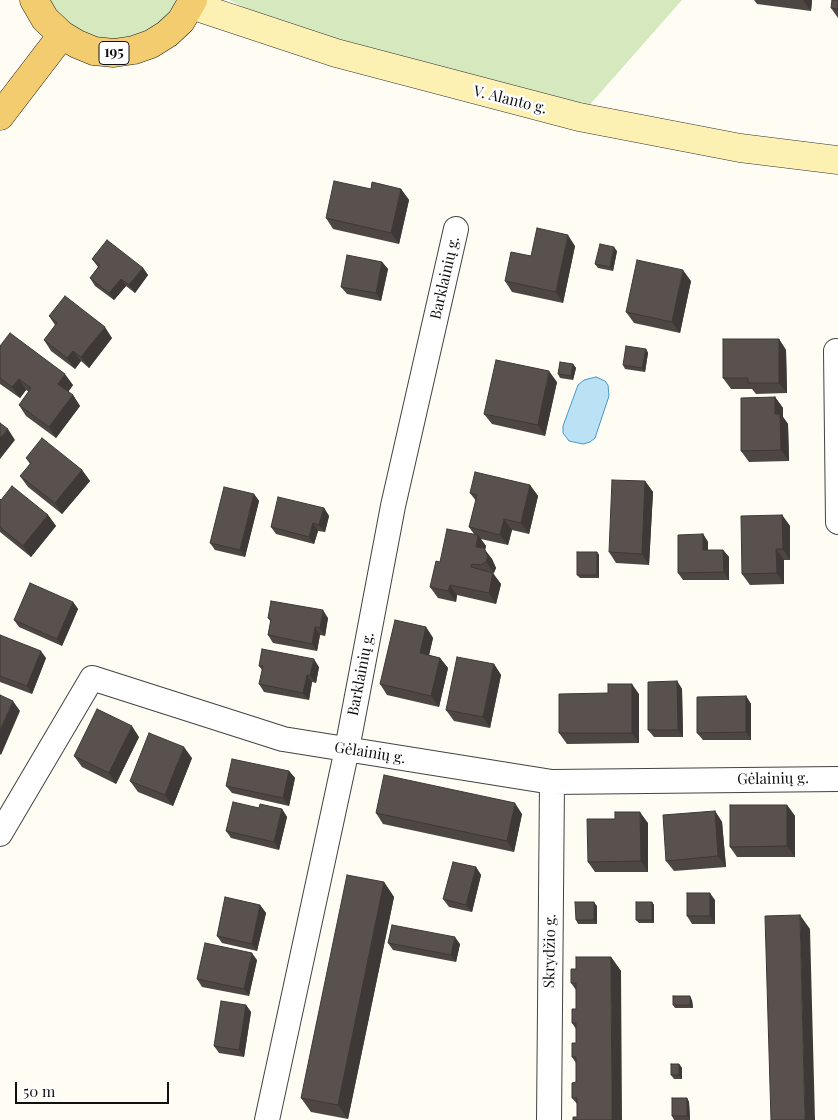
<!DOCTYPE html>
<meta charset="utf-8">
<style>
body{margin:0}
#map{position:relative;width:838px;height:1120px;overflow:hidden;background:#fffcf4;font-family:"Playfair Display",serif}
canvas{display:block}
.scale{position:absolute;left:15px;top:1082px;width:154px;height:22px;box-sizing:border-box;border:2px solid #101010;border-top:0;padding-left:6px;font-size:15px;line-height:18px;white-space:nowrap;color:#101010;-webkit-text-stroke:4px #fff;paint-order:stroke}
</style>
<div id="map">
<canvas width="838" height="1120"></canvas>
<div class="scale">50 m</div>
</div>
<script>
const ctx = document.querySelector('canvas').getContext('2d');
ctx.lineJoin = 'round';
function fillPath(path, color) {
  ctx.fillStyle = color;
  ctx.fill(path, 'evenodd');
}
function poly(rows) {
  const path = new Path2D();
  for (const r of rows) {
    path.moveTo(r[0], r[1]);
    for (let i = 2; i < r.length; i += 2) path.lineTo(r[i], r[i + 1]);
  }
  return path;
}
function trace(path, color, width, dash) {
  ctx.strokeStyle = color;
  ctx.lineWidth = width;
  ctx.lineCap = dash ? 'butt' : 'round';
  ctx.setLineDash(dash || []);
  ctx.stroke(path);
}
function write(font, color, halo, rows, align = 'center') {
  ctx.font = font + ' "Playfair Display",serif';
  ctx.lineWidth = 5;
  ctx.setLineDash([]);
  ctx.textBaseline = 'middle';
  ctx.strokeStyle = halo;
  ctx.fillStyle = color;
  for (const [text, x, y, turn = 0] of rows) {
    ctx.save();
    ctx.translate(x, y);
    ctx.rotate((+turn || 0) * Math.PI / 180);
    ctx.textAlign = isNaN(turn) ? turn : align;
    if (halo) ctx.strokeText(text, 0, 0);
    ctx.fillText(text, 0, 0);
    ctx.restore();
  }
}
fillPath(poly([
 [46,0,184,0,155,32,109,43,65,25],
 [229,0,682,0,579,117,251,11]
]), '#d6e9be');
const water = poly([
 [596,377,605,381,608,385,609,396,595,438,590,442,583,444,569,441,563,433,563,426,578,385,584,380,596,377]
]);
fillPath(water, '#bae1f4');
trace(water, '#449ac9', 1);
const street = poly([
 [836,351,838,522],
 [0,834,92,678,283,739,552,782,838,779],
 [267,1120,347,749,393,506,456,229],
 [549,1120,552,782]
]);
const secondary = poly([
 [191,5,336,53,579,117,740,148,838,160]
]);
const primary = poly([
 [34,0,45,19,62,35,77,44,94,51,114,53,134,50,151,44,167,34,181,21,193,0],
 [0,116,62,35]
]);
trace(street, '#434343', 26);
trace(secondary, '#323232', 29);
trace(primary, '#212121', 29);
trace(street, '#fff', 24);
trace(secondary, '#fcf0b2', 28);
trace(primary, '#f3cc70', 28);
fillPath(poly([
 [754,0,812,0,811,11,757,4],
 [838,0,838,18,831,8],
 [371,189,401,189,409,200,399,244,333,229,326,218],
 [575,246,563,303,512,292,505,281,531,256],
 [617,251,613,271,598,268,595,264],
 [92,259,143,268,148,275,135,293,126,286,114,300,95,286,90,278,98,267],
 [382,262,388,269,381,301,347,294,341,287],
 [691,281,680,333,634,323,626,312],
 [49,316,112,338,89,368,81,361,75,369,51,351,44,340,55,325],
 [779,339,786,350,787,393,756,394,752,389,731,389,723,378],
 [0,346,73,385,68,392,73,395,80,406,56,438,26,416,19,405,29,392,26,390,20,398,0,384],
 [646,349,648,353,645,372,625,369,623,365],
 [573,364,576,368,573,380,560,378,558,374],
 [557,382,545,436,492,424,484,414],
 [775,397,783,408,783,417,788,424,789,461,749,462,741,451],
 [26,458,82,470,90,481,62,514,28,487,20,476,30,464],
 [645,481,653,492,649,565,616,563,609,552],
 [530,485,538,496,529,534,512,530,508,545,481,539,486,546,485,550,492,559,496,568,493,574,501,584,496,604,457,595,456,602,438,598,430,587,440,562,474,534,469,527,476,501,470,493],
 [254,494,259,501,245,557,215,550,210,543],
 [0,499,48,515,56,526,31,557,0,532],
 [324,508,329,516,325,532,318,531,314,544,276,534,271,527],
 [782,515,790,526,790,560,784,560,784,584,750,585,742,574],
 [703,534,708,542,708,550,723,550,729,557,729,580,683,580,678,573],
 [597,552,599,555,599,578,580,578,577,575],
 [73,602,78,609,62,646,19,627,14,620],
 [268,618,328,618,325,636,320,635,317,651,273,643,268,635,271,622],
 [426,627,433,638,429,655,440,658,448,668,439,707,387,695,380,684],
 [0,635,46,658,32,694,0,682],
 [494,664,501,675,490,728,454,721,446,710],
 [259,666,319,667,316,683,312,682,309,700,264,692,259,684,262,670],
 [677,681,682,689,683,737,654,737,648,730],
 [639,694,639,743,567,744,559,733],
 [746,696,751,704,751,740,703,740,697,733],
 [139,737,116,784,82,767,74,756],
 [192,758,173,806,138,792,130,781],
 [289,771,295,778,289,806,232,793,226,786],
 [787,805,795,816,795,857,737,857,730,847],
 [259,808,282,809,287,817,279,850,231,838,226,831],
 [715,811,722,822,726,867,674,871,666,861],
 [376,813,522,814,514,852,383,824],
 [615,819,648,823,648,872,595,872,588,862],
 [476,867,481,875,472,912,449,907,443,899],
 [384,882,394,897,348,1119,311,1112,301,1098],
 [715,900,715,924,692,924,687,916],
 [652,902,654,905,654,923,639,923,636,920],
 [260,905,266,913,257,951,222,943,217,936],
 [597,906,597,924,578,924,576,920],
 [388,943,460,944,456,962,393,950],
 [611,957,621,971,577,1117,577,1104,572,1098,576,1082,576,1063,572,1057,576,1043,576,1029,572,1023,576,1009,576,990,571,983,576,969],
 [257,960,249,996,202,987,197,979],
 [692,1000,693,1008,675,1008,673,1005],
 [246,1005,251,1012,244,1057,219,1053,214,1046],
 [679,1064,682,1068,682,1079,674,1079,671,1075],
 [687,1098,689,1102,690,1120,674,1120,672,1116]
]), '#4d4642');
fillPath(poly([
 [803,0,812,0,811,11],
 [401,189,409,200,399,244,391,233],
 [568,235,575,246,563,303,556,292],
 [614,247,617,251,613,271,610,267],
 [382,262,388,269,381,301,376,293],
 [143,268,148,275,135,293,129,285],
 [683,270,691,281,680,333,672,322],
 [121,279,126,286,114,300,109,293],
 [105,327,112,338,89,368,81,357],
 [779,339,786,350,787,393,779,383],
 [646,349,648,353,645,372,642,368],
 [73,351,81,361,75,369,67,358],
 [573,364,576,368,573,380,571,376],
 [549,371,557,382,545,436,538,425],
 [65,374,73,385,66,395,58,384],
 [19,379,26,390,20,398,12,387],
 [73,395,80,406,56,438,49,427],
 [775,397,783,408,783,417,788,424,789,461,781,450,775,414],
 [8,429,15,440,0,459,0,438],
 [82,470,90,481,62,514,55,503],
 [645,481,653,492,649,565,642,554],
 [530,485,538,496,529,534,521,523],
 [254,494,259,501,245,557,240,550],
 [324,508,329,516,325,532,319,525],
 [48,515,56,526,31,557,23,546],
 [782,515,790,526,790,560,783,549],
 [504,519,512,530,508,545,500,535],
 [313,523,318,531,314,544,309,537],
 [703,534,708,542,708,557,703,550],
 [478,535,486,546,485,550,492,559,496,568,494,573,476,547],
 [776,549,784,560,784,584,777,573],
 [723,550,729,557,729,580,724,572],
 [597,552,599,555,599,578,597,575],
 [493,573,501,584,496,604,489,593],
 [450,585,457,595,456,602,448,591],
 [73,602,78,609,62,646,57,639],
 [323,610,328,618,325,636,320,628],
 [315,627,320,635,317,651,312,644],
 [426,627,433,638,427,664,420,653],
 [41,651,46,658,32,694,27,686],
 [440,658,448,668,439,707,431,696],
 [314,659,319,667,316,683,310,676],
 [494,664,501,675,490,728,483,717],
 [307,675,312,682,309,700,303,693],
 [677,681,682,689,683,737,678,730],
 [632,684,639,694,639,743,632,733],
 [746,696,751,704,751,740,746,732],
 [13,701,20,711,1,755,0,754,0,730],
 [132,726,139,737,116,784,109,773],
 [184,747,192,758,173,806,165,795],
 [289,771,295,778,289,806,283,798],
 [515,803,522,814,514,852,507,841],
 [787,805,795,816,795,857,787,846],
 [282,809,287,817,279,850,274,842],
 [715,811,722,822,726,867,718,856],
 [640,812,648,823,648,872,641,861],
 [476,867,481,875,472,912,466,905],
 [384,882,394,897,348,1119,338,1105],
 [710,893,715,900,715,924,710,916],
 [594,902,597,906,597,924,594,920],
 [652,902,654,905,654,923,652,920],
 [260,905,266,913,257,951,252,944],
 [800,915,810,929,815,1120,805,1120],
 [455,937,460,944,456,962,451,955],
 [252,953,257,960,249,996,244,989],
 [611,957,621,971,622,1120,612,1120],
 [690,996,692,1000,693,1008,690,1005],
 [246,1005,251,1012,244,1057,239,1050],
 [679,1064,682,1068,682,1079,679,1075],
 [687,1098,689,1102,690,1120,687,1116]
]), '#3e3936');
const building = poly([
 [832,0,838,0,838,9,831,8,832,0],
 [334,181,371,189,372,182,401,189,391,233,326,218,334,181],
 [537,228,568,235,556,292,505,281,511,252,531,256,537,228],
 [107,240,143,268,129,285,121,279,109,293,90,278,100,265,92,259,107,240],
 [600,244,614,247,610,267,595,264,600,244],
 [347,255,382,262,376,293,341,287,347,255],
 [637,260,683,270,672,322,626,312,637,260],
 [65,296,105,327,81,357,73,351,67,358,44,340,57,323,49,316,65,296],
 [10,333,65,374,58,384,73,395,49,427,19,405,31,388,19,379,12,387,0,378,0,346,10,333],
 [723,339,779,339,779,383,748,383,748,378,723,378,723,339],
 [626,346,646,349,642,368,623,365,626,346],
 [496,360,549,371,538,425,484,414,496,360],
 [560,362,573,364,571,376,558,374,560,362],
 [775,397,775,414,780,414,781,450,741,451,741,398,775,397],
 [0,423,8,429,0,438,0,423],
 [42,438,82,470,55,503,20,476,31,463,26,458,42,438],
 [475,472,530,485,521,523,504,519,500,535,469,527,477,495,470,493,475,472],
 [612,480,645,481,642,554,609,552,612,480],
 [12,486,48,515,23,546,0,527,0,499,1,500,12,486],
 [224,487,254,494,240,550,210,543,224,487],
 [278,497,324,508,319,525,313,523,309,537,271,527,278,497],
 [782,515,783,549,776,549,777,573,742,574,741,516,782,515],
 [447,529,478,535,476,547,484,548,488,557,486,562,481,565,472,564,471,567,493,573,489,593,450,585,448,591,430,587,436,561,440,562,447,529],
 [703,534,703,550,723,550,724,572,678,573,678,535,703,534],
 [577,552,597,552,597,575,577,575,577,552],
 [30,583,73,602,57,639,14,620,30,583],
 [271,601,323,610,320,628,315,627,312,644,268,635,271,619,268,618,271,601],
 [395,620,426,627,420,653,440,658,431,696,380,684,395,620],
 [0,635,41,651,27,686,0,676,0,635],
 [262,649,314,659,310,676,307,675,303,693,259,684,263,666,259,666,262,649],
 [457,657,494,664,483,717,446,710,457,657],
 [677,681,678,730,648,730,648,682,677,681],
 [608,684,632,684,632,733,559,733,559,694,608,693,608,684],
 [0,695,13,701,0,730,0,695],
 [746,696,746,732,697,733,697,697,746,696],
 [97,709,132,726,109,773,74,756,97,709],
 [149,733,184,747,165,795,130,781,149,733],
 [232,759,289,771,283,798,226,786,232,759],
 [384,775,515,803,507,841,376,813,384,775],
 [233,802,259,808,260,804,282,809,274,842,226,831,233,802],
 [730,805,787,805,787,846,730,847,730,805],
 [715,811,718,856,666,861,663,815,715,811],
 [615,812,640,812,641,861,588,862,587,819,615,819,615,812],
 [453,862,476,867,466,905,443,899,453,862],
 [347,875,384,882,338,1105,301,1098,347,875],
 [687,893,710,893,710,916,687,916,687,893],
 [225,897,260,905,252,944,217,936,225,897],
 [575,902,594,902,594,920,576,920,575,902],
 [636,902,652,902,652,920,636,920,636,902],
 [800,915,805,1120,771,1120,765,916,800,915],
 [392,925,455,937,451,955,388,943,392,925],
 [205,943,252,953,244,989,197,979,205,943],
 [576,957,611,957,612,1120,573,1120,573,1117,577,1117,577,1098,572,1098,572,1083,576,1082,576,1057,572,1057,572,1043,576,1043,576,1023,572,1023,572,1009,576,1009,576,983,571,983,571,969,576,969,576,957],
 [673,996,690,996,690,1005,673,1005,673,996],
 [221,1001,246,1005,239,1050,214,1046,221,1001],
 [671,1064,679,1064,679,1075,671,1075,671,1064],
 [672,1098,687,1098,687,1116,672,1116,672,1098]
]);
fillPath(building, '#59514d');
trace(building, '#3e3936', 1);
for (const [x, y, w] of [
 [114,53,30]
]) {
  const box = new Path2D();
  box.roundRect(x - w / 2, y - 11.5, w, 23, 4);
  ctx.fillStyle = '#fff';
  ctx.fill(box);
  trace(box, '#101010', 1);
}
write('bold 14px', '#101010', null, [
 ["195",114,53]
]);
write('15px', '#101010', '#fff', [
 ["V. Alanto g.",510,100,14],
 ["Barklainių g.",445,278,-77],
 ["Barklainių g.",361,674,-79],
 ["Gėlainių g.",370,753,9],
 ["Gėlainių g.",773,779,-1],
 ["Skrydžio g.",550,951,-89]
]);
</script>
